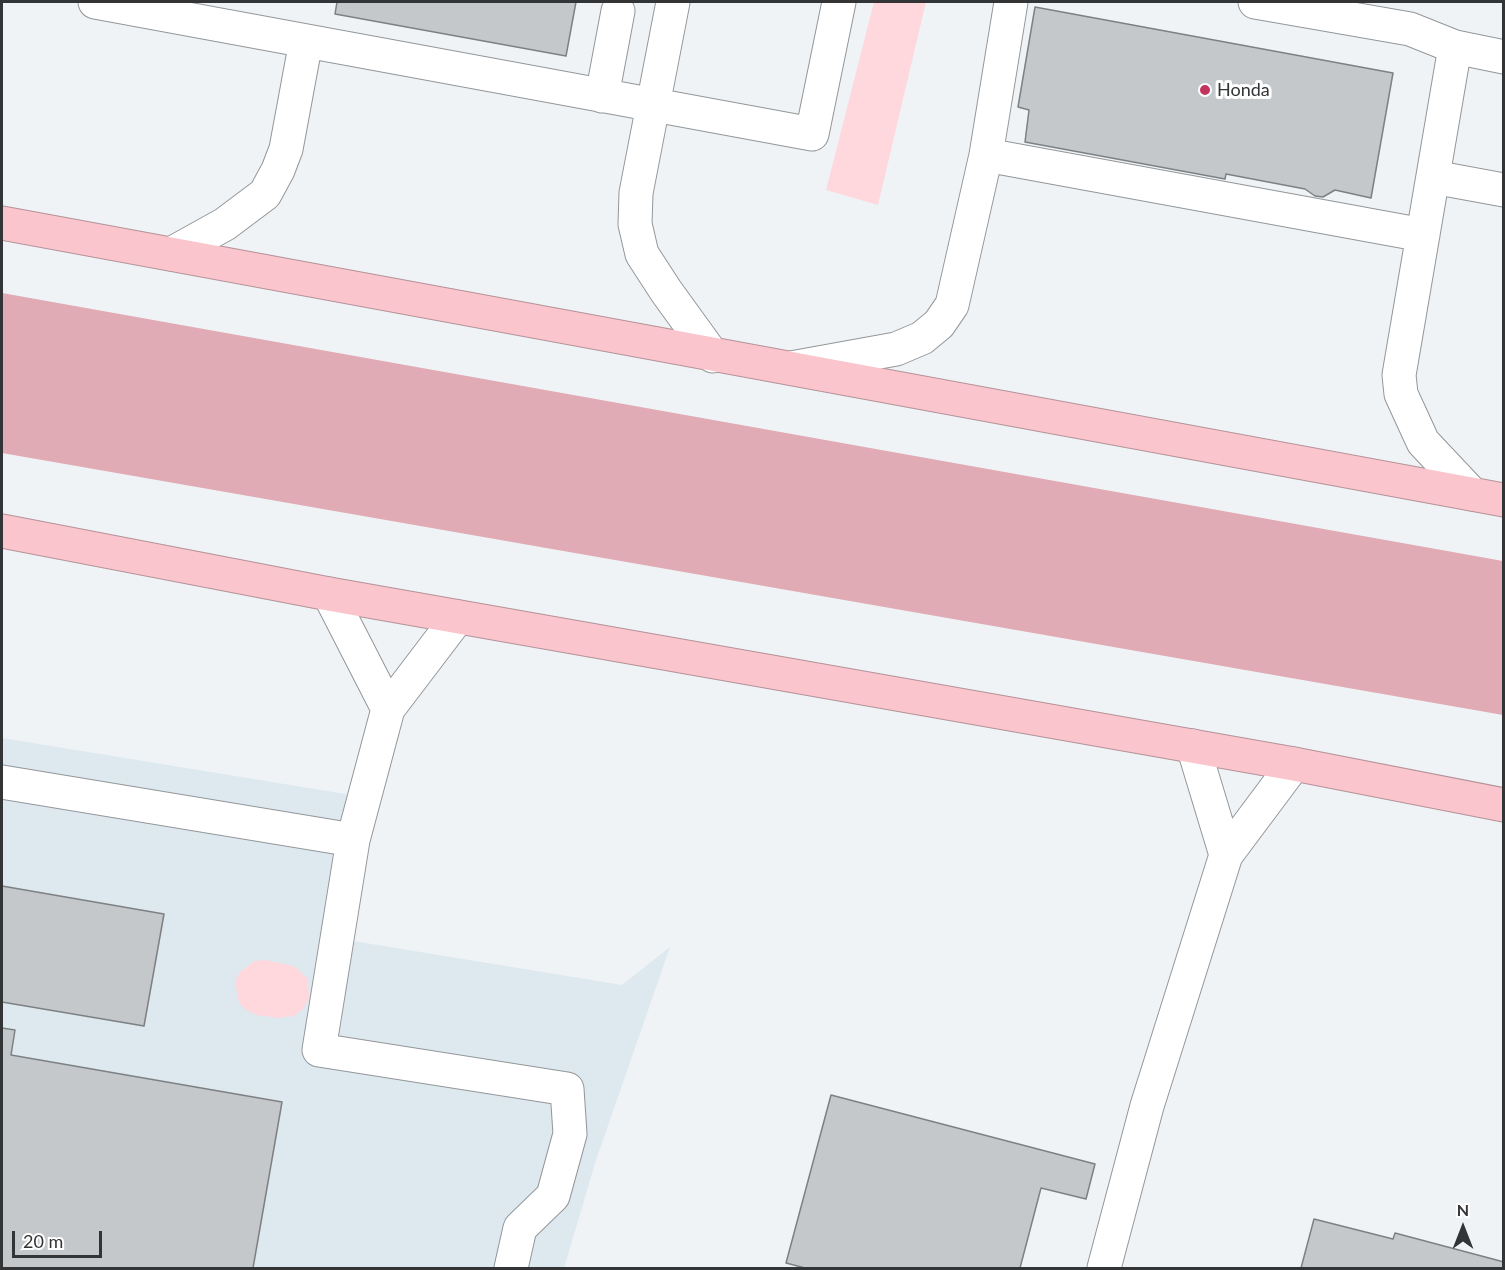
<!DOCTYPE html>
<style>
body{margin:0}
#map{position:relative;width:1505px;height:1270px;overflow:hidden;background:#eff3f6;font-family:Lato,sans-serif}
canvas{display:block}
.frame{position:absolute;inset:0;border:3px solid #323435;pointer-events:none}
.north{position:absolute;left:1433px;top:1198px;width:60px;height:60px;-webkit-text-stroke:4px #fff;paint-order:stroke;rotate:0deg;font-size:16px;font-weight:700;line-height:24px;text-align:center;color:#323435}
.north::after{content:'';display:block;margin:auto;width:21px;height:27px;background:#323435;clip-path:polygon(50% 0,100% 100%,50% 72%,0 100%)}
.scale{position:absolute;left:12px;top:1231px;width:90px;height:27px;box-sizing:border-box;border:3px solid #323435;border-top:0;padding-left:8px;font-size:18px;line-height:21px;white-space:nowrap;color:#323435;-webkit-text-stroke:4px #fff;paint-order:stroke}
</style>
<div id="map">
<canvas width="1505" height="1270"></canvas>
<div class="frame"></div>
<div class="north">N</div>
<div class="scale">20 m</div>
</div>
<script>
const ctx = document.querySelector('canvas').getContext('2d');
ctx.lineJoin = 'round';
function fillPath(path, color) {
  ctx.fillStyle = color;
  ctx.fill(path, 'evenodd');
}
function poly(rows) {
  const path = new Path2D();
  for (const r of rows) {
    path.moveTo(r[0], r[1]);
    for (let i = 2; i < r.length; i += 2) path.lineTo(r[i], r[i + 1]);
  }
  return path;
}
function trace(path, color, width, dash) {
  ctx.strokeStyle = color;
  ctx.lineWidth = width;
  ctx.lineCap = dash ? 'butt' : 'round';
  ctx.setLineDash(dash || []);
  ctx.stroke(path);
}
function write(font, color, halo, rows, align = 'center') {
  ctx.font = font + ' Lato,sans-serif';
  ctx.lineWidth = 6;
  ctx.setLineDash([]);
  ctx.textBaseline = 'middle';
  ctx.strokeStyle = halo;
  ctx.fillStyle = color;
  for (const [text, x, y, turn = 0] of rows) {
    ctx.save();
    ctx.translate(x, y);
    ctx.rotate((+turn || 0) * Math.PI / 180);
    ctx.textAlign = isNaN(turn) ? turn : align;
    if (halo) ctx.strokeText(text, 0, 0);
    ctx.fillText(text, 0, 0);
    ctx.restore();
  }
}
fillPath(poly([
 [2,738,376,799,353,941,622,985,670,947,596,1160,564,1268,2,1268]
]), '#dde8ef');
fillPath(poly([
 [874,2,926,2,878,205,826,190],
 [265,960,294,966,308,979,309,998,303,1009,294,1016,277,1018,257,1015,246,1010,239,1003,235,982,240,972,254,961]
]), '#ffd8de');
fillPath(poly([
 [2,293,1503,561,1503,715,2,453]
]), '#e0abb4');
const building = poly([
 [337,2,576,2,566,56,335,14,337,2],
 [1035,7,1393,73,1371,198,1335,190,1323,197,1315,196,1305,189,1226,174,1225,179,1025,142,1029,110,1018,107,1035,7],
 [2,886,164,914,144,1026,2,1002,2,886],
 [2,1028,15,1030,11,1055,282,1102,253,1268,2,1268,2,1028],
 [831,1095,1095,1164,1086,1199,1041,1188,1020,1268,805,1268,786,1263,831,1095],
 [1314,1219,1393,1239,1395,1233,1504,1262,1504,1268,1301,1268,1314,1219]
]);
fillPath(building, '#c4c8ca');
trace(building, '#7d8183', 1.5);
const minor = poly([
 [95,2,812,134,839,2],
 [673,2,636,193,635,224,642,254,666,291,713,356],
 [1011,2,986,155,1423,235],
 [1255,2,1410,29,1455,47,1399,375,1401,394,1423,442,1472,494],
 [1455,47,1504,57],
 [602,96,618,11],
 [1433,177,1504,190],
 [171,254,225,224,265,194,278,170,286,149,306,41],
 [791,368,896,349,922,338,939,324,952,305,986,155],
 [329,594,388,709,458,617],
 [1193,746,1226,855],
 [2,782,353,840,388,709],
 [353,840,319,1050,567,1089,570,1134,553,1196,520,1228,511,1268],
 [1104,1268,1147,1106,1226,855,1294,764]
]);
const highway = poly([
 [2,223,1504,500],
 [2,531,329,594,1294,764,1504,805]
]);
trace(minor, '#93979a', 35);
trace(highway, '#b49298', 35);
trace(minor, '#fff', 33);
trace(highway, '#fac5cd', 33);
for (const [x, y, r, color] of [
 [1205,90,6,"#c2335e"]
]) {
  const dot = new Path2D();
  dot.arc(x, y, r, 0, 2 * Math.PI);
  ctx.fillStyle = color;
  ctx.fill(dot);
  trace(dot, '#fff', 2);
}
write('18px', '#323435', '#fff', [
 ["Honda",1217,90]
], 'left');
</script>
